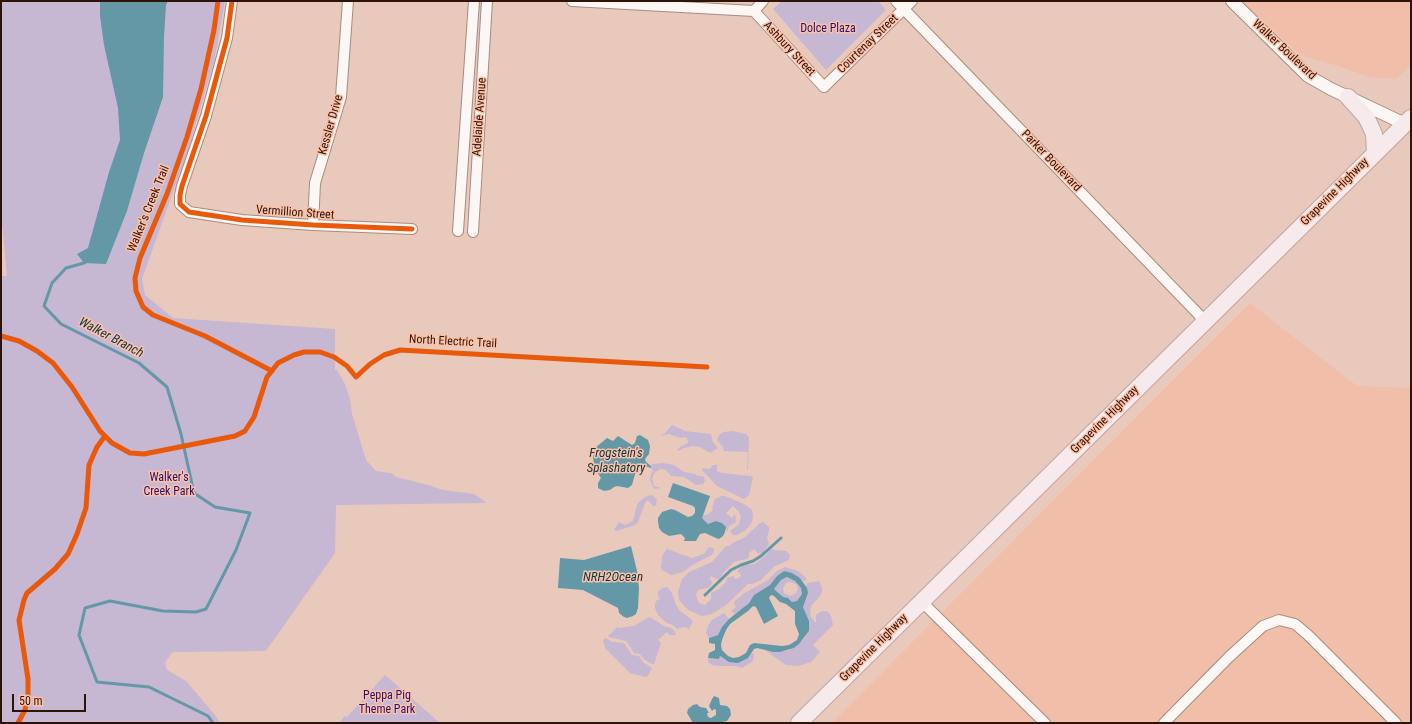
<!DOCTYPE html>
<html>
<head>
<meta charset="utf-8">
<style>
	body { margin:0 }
	#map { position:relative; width:1412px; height:724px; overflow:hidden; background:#e9c9bb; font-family:"Roboto Condensed",sans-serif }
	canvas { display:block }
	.frame { position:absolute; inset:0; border:2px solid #2e1408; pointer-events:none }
	.scale { position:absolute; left:12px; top:694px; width:74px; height:18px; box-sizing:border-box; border:2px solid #2e1408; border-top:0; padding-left:5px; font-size:12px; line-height:14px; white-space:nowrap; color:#2e1408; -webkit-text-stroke:3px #fcc1a8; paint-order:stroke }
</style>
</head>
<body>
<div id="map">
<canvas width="1412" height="724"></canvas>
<div class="frame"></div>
<div class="scale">50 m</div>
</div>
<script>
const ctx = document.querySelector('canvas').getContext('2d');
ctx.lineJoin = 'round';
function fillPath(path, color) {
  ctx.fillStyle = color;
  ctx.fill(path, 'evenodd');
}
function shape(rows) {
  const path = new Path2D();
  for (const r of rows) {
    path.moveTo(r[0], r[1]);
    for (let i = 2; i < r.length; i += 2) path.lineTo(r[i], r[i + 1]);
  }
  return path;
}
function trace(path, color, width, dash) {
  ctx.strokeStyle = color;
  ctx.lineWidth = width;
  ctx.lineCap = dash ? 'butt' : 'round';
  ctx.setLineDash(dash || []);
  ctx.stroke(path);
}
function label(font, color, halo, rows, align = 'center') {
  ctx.font = font + ' "Roboto Condensed",sans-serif';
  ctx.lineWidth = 3;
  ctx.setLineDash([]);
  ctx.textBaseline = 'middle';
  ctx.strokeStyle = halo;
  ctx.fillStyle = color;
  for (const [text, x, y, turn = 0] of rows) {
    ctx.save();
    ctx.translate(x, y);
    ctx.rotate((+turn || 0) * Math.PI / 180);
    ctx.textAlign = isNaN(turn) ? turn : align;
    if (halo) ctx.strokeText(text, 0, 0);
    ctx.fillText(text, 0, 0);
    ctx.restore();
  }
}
const built = shape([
	[1242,1,1411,1,1411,65,1396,79,1369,77,1339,66,1302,56],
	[1250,303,1357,386,1411,388,1411,723,832,723]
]);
const green = shape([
	[1,1,225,1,214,62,189,147,142,279,145,295,173,318,335,329,335,370,337,370,345,384,350,399,352,414,366,460,376,471,391,473,396,477,428,485,443,490,474,494,487,503,336,505,335,553,266,651,173,652,165,662,167,670,186,681,215,715,220,723,1,723,1,276,7,276,1,213],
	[782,1,878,1,886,10,826,70,773,9],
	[672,425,685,431,711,434,713,442,718,448,710,453,700,447,693,446,684,448,678,451,677,450,680,447,688,443,687,438,684,437,680,438,669,434,660,436,665,433],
	[733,431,746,434,749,437,748,470,746,470,747,470,748,452,724,451,723,447,717,440,718,437,720,434,724,432],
	[663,463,674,465,684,472,695,474,698,476,702,476,704,477,705,481,703,484,696,485,684,477,671,476,666,470,660,469,654,473,652,479,654,486,661,488,654,489,650,480,651,474,653,471,651,468,652,464],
	[713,465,717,465,717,471,722,473,751,476,753,478,749,495,744,499,717,486,702,470,703,468,710,469],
	[652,495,657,500,656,504,654,507,648,500,645,503,638,522,635,525,616,531,614,530,619,522,625,525,633,521,637,505,641,500,647,496],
	[721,496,725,496,744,504,752,510,753,515,752,522,746,530,737,535,733,535,730,531,739,524,741,517,739,512,733,506,726,513,732,518,735,514,736,521,735,523,729,526,727,532,724,525,722,523,716,521,708,524,702,518,703,515,707,515,713,510,712,508,715,499],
	[763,522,769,527,769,531,767,538,769,544,763,553,758,554,754,549,749,553,749,556,747,559,734,562,724,572,719,580,711,576,710,579,712,582,711,585,708,588,698,590,697,592,696,595,699,603,705,605,711,599,711,593,720,588,726,582,727,578,734,576,734,578,736,579,740,577,741,575,737,571,742,566,755,564,766,555,771,548,773,550,786,551,790,555,789,560,775,566,761,580,752,584,748,584,726,605,712,614,702,616,688,610,679,600,678,592,682,579,689,572,712,562,726,546,730,546,731,544,745,537,760,523],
	[709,547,713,548,714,550,713,554,691,566,683,572,671,575,662,570,661,567,662,558,663,554,667,549,692,558,704,554],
	[785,567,798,571,806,578,806,580,804,581,800,578,784,571,777,576,770,585,759,592,740,611,734,614,731,611,736,607,734,604,734,602,743,594,768,580,777,571],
	[787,577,795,581,801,588,802,594,797,601,792,602,788,598,783,597,774,589,781,580],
	[791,582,796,584,798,589,796,593,790,596,784,593,783,588,786,583],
	[819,581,822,587,822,592,820,596,811,606,810,614,811,617,816,623,816,615,822,611,826,611,829,613,831,616,833,625,813,645,820,652,811,662,798,666,786,665,765,650,773,652,787,651,794,648,804,639,809,631,809,624,803,607,808,593,806,585,808,583],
	[667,587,672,593,676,605,680,611,691,619,693,622,689,629,685,627,677,629,673,625,667,623,662,619,658,615,655,608,655,604,657,600,660,599,658,596,658,592,662,588],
	[724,613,729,619,718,635,709,638,706,633,708,626,712,620],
	[649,617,653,619,666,627,669,627,674,630,676,635,670,635,667,632,658,640,661,643,654,664,652,664,644,659,640,654,634,653,626,641,609,637,608,636,617,627,618,628,634,626],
	[605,638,613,642,624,643,632,655,639,656,643,662,652,668,648,676,646,677,630,673,605,648,603,641],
	[752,653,754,654,753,661,742,668,736,666,717,666,712,665,708,662,708,658,719,659,719,655,725,660,748,658],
	[385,675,440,723,339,723,345,716,347,717]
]);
const water = shape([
	[100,1,168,1,166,5,164,37,163,97,144,153,127,211,106,264,84,263,77,254,88,248,109,172,120,140,118,108,104,45,100,16],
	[640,435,648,440,650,446,649,454,645,459,646,462,651,466,651,468,640,464,637,467,632,485,628,488,617,486,614,487,610,490,604,491,598,488,598,483,601,478,595,469,593,458,595,448,607,438,613,441,618,436,632,445,635,443,637,436],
	[673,483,710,496,702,518,708,524,716,521,722,523,726,527,725,532,723,536,719,539,716,538,705,533,700,534,696,541,684,541,685,538,681,534,669,536,662,532,659,528,658,521,658,518,662,512,671,509,675,510,688,517,692,516,695,513,695,508,693,506,668,497],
	[631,546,637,571,639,588,638,608,636,614,633,616,627,618,624,617,619,613,618,608,583,590,558,588,560,558,584,560],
	[784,571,792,573,800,578,807,588,808,593,803,607,809,621,809,631,799,644,794,648,780,652,773,652,757,648,754,649,748,658,738,663,729,662,720,656,719,659,708,658,709,653,715,650,715,644,709,643,709,638,718,635,722,627,729,619,749,603,754,595,770,585,777,576],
	[787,577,795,581,801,588,802,594,797,601,792,602,788,598,783,597,774,589,781,580],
	[771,595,774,596,780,602,786,604,795,611,795,624,799,634,797,640,789,645,782,646,754,643,750,645,746,653,739,657,733,658,728,656,722,650,721,645,722,640,726,630,730,624,748,611,753,606,756,607,764,624,778,616,769,598],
	[714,696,719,698,720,705,727,706,730,709,731,715,727,721,718,723,693,723,687,713,688,709,693,705,697,704,700,707,706,708,709,713,707,713,708,717,711,718,716,715,716,710,714,709,712,711,709,706,712,699]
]);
const stream = shape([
	[87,261,84,263,66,268,52,283,44,306,61,324,139,363,167,387,181,434,194,493,215,507,250,513,236,550,206,609,196,612,163,611,110,601,85,608,79,635,97,682,149,687,208,716,213,723],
	[705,595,731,570,741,565,753,561,761,556,781,538]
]);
const minor = shape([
	[232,1,227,38,206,116,182,186,180,195,180,204,189,212,242,220,313,225,412,229],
	[572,1,754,11,763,1],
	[896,1,1205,321],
	[754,11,824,87,912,1],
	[313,225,315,183,341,97,348,1],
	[458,231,474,1],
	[473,232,487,1],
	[921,601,1045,723],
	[1164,723,1229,657,1263,626,1279,620,1295,624,1308,635,1396,723]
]);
const tertiary = shape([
	[1232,1,1308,76,1331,89,1405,124,1411,124]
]);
const primary = shape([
	[1348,97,1366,117,1369,123,1374,134,1375,153],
	[799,723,1411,118]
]);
const cycleway = shape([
	[218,1,214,30,201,89,187,137,167,194,140,258,135,278,136,291,143,307,153,315,205,336,272,371],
	[232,1,227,38,206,116,182,186,180,195,180,204,189,212,242,220,313,225,412,229],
	[1,336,19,341,37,351,53,363,72,387,100,431,112,443,130,453,144,454,235,436,245,431,254,417,267,377,278,363,294,355,304,352,320,352,334,357,347,366,356,377,370,364,384,355,400,350,707,367],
	[18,723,25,710,28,696,28,679,19,620,24,600,27,593,55,569,68,554,77,534,86,508,89,465,97,447,105,436]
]);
const parkNames = [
	["Dolce Plaza",828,29],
	["Walker's",169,478],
	["Creek Park",169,492],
	["Peppa Pig",387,696],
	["Theme Park",387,710]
];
const streetNames = [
	["Courtenay Street",868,44,-44],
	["Ashbury Street",789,49,47],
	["Walker Boulevard",1284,50,43],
	["Adelaide Avenue",480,117,-86],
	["Kessler Drive",331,125,-74],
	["Parker Boulevard",1051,161,46],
	["Grapevine Highway",1335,192,-45],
	["Walker's Creek Trail",149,209,-68],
	["Vermillion Street",295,213,4],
	["North Electric Trail",453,342,3],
	["Grapevine Highway",1105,420,-45],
	["Grapevine Highway",874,648,-45]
];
const waterNames = [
	["Walker Branch",111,338,28],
	["Frogstein's",616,454],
	["Splashatory",616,469],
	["NRH2Ocean",613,578]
];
fillPath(built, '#f0bea9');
fillPath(green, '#c6b7d3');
fillPath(water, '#6598a7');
trace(stream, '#6598a7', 3);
trace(minor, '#a78c80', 12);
trace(tertiary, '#a78c80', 14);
trace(primary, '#c0a5a4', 18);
trace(minor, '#fcf7f5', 10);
trace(tertiary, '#fcf7f5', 12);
trace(primary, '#f6eaec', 16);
trace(cycleway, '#e8590c', 5);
label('12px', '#28116c', '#fcc1a8', parkNames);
label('12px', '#2e1408', '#fcc1a8', streetNames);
label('italic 13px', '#053949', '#fcc1a8', waterNames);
</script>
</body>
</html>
